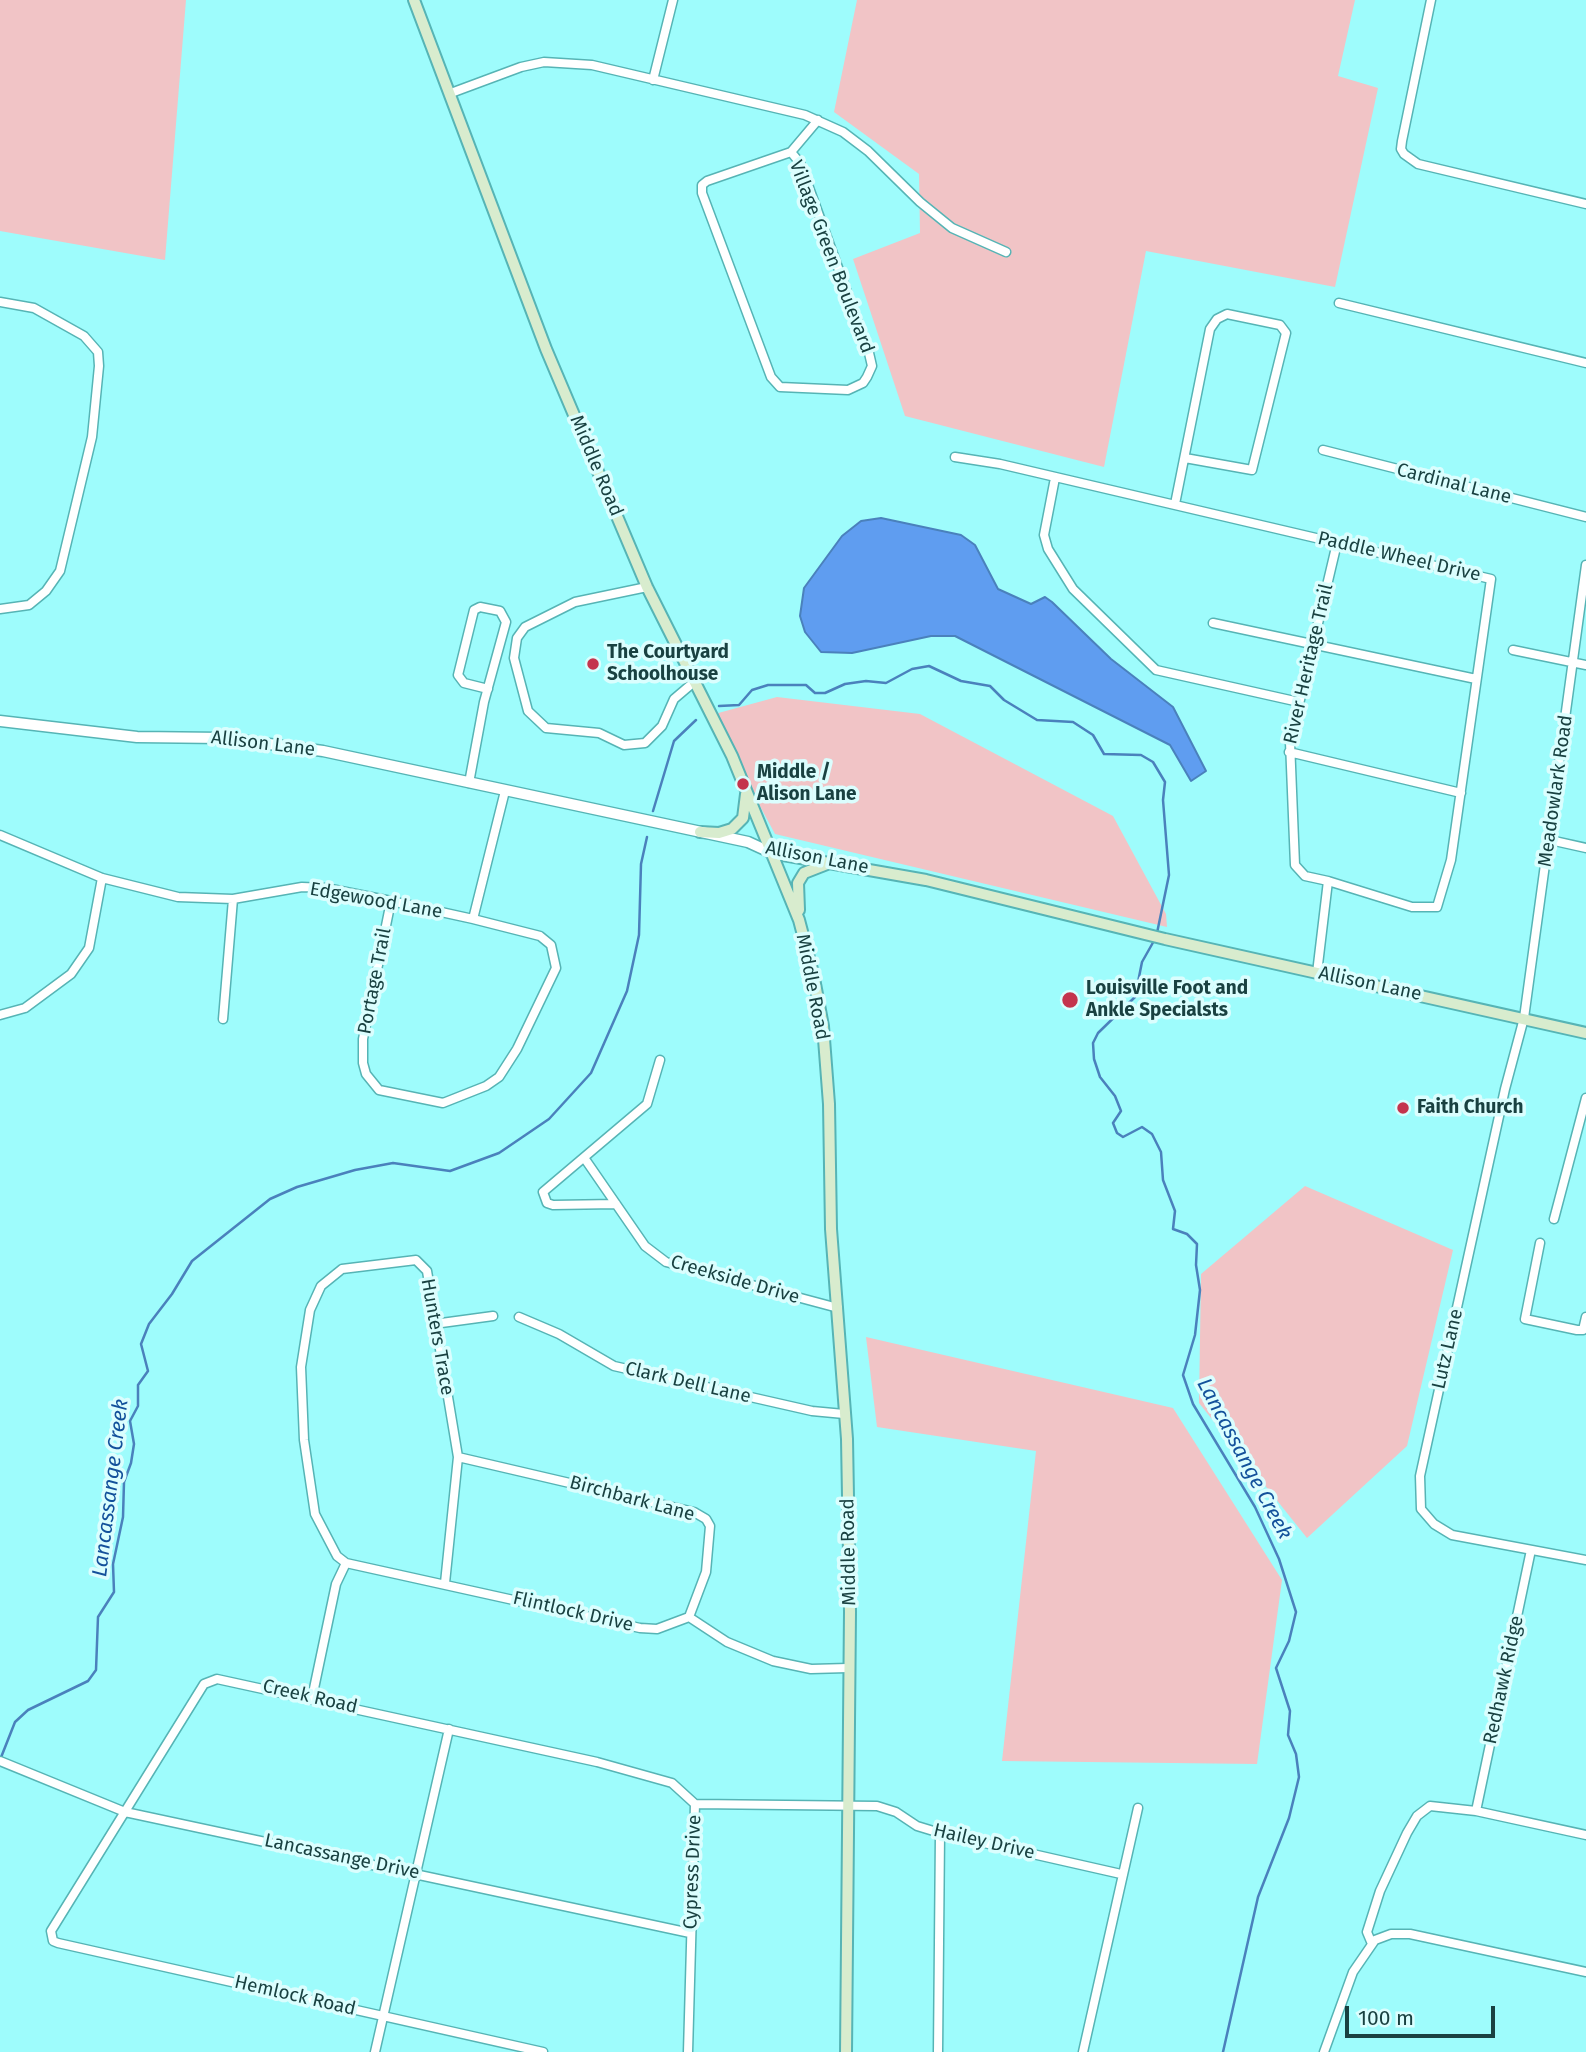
<!DOCTYPE html>
<html>
<head>
<meta charset="utf-8">
<style>
	body { margin:0 }
	#map { position:relative; width:1586px; height:2052px; overflow:hidden; background:#9efcfc; font-family:"Fira Sans",sans-serif }
	canvas { display:block }
	.scale { position:absolute; left:1345px; top:2006px; width:150px; height:32px; box-sizing:border-box; border:4px solid #194141; border-top:0; padding-left:9px; font-size:21px; line-height:24px; white-space:nowrap; color:#194141; -webkit-text-stroke:5px #dbfefe; paint-order:stroke }
</style>
</head>
<body>
<div id="map">
<canvas width="1586" height="2052"></canvas>
<div class="scale">100 m</div>
</div>
<script>
const ctx = document.querySelector('canvas').getContext('2d');
ctx.lineJoin = 'round';
function fillPath(path, color) {
  ctx.fillStyle = color;
  ctx.fill(path, 'evenodd');
}
function shape(rows) {
  const path = new Path2D();
  for (const r of rows) {
    path.moveTo(r[0], r[1]);
    for (let i = 2; i < r.length; i += 2) path.lineTo(r[i], r[i + 1]);
  }
  return path;
}
function trace(path, color, width, dash) {
  ctx.strokeStyle = color;
  ctx.lineWidth = width;
  ctx.lineCap = dash ? 'butt' : 'round';
  ctx.setLineDash(dash || []);
  ctx.stroke(path);
}
function label(font, color, halo, rows, align = 'center') {
  ctx.font = font + ' "Fira Sans",sans-serif';
  ctx.lineWidth = 7;
  ctx.setLineDash([]);
  ctx.textBaseline = 'middle';
  ctx.strokeStyle = halo;
  ctx.fillStyle = color;
  for (const [text, x, y, turn = 0] of rows) {
    ctx.save();
    ctx.translate(x, y);
    ctx.rotate((+turn || 0) * Math.PI / 180);
    ctx.textAlign = isNaN(turn) ? turn : align;
    if (halo) ctx.strokeText(text, 0, 0);
    ctx.fillText(text, 0, 0);
    ctx.restore();
  }
}
const green = shape([
	[0,0,186,0,165,260,0,231],
	[857,0,1355,0,1338,76,1378,88,1335,287,1146,251,1104,467,905,416,853,259,920,233,919,174,834,112],
	[777,697,920,714,1113,816,1166,914,1167,927,775,834,711,715],
	[1305,1186,1453,1250,1407,1446,1307,1538,1199,1403,1201,1274],
	[866,1337,1173,1408,1282,1580,1257,1764,1002,1761,1036,1451,877,1427]
]);
const water = shape([
	[881,518,961,535,975,545,998,589,1031,604,1045,597,1052,602,1111,659,1173,707,1206,771,1191,781,1170,745,955,636,931,636,852,653,821,652,805,632,800,616,804,588,842,536,861,521,881,518]
]);
const stream = shape([
	[719,706,739,705,752,690,768,685,806,685,815,693,825,693,845,684,866,681,886,683,912,669,929,666,961,681,990,686,1004,700,1037,720,1073,722,1093,735,1104,754,1141,755,1153,762,1165,782,1163,800,1169,875,1157,933],
	[653,811,674,741,696,720],
	[1155,939,1142,962,1135,997,1098,1033,1093,1043,1094,1059,1100,1077,1115,1096,1121,1111,1113,1123,1117,1133,1123,1137,1142,1127,1152,1134,1161,1152,1163,1180,1175,1211,1173,1229,1187,1234,1197,1244,1196,1265,1200,1290,1195,1335,1183,1375,1193,1404,1255,1507,1279,1559,1296,1612,1289,1641,1276,1668,1290,1711,1288,1735,1296,1754,1299,1777,1289,1818,1258,1897,1223,2052],
	[0,1760,15,1722,28,1710,88,1681,96,1670,98,1617,114,1592,113,1564,123,1517,124,1482,131,1463,134,1444,130,1421,138,1406,138,1385,148,1371,141,1344,149,1324,172,1294,192,1261,270,1199,297,1187,355,1170,393,1163,450,1171,499,1153,549,1119,591,1073,627,991,639,935,641,864,647,837]
]);
const minor = shape([
	[1431,0,1402,141,1401,149,1404,154,1418,164,1586,204],
	[653,80,673,0],
	[451,93,521,67,544,62,592,65,805,115,843,132,868,151,920,202,952,228,1006,252],
	[791,152,707,181,702,185,702,193,771,377,780,387,848,390,863,383,867,377,872,366,869,353,800,163,791,152,818,120],
	[0,302,34,308,84,336,98,352,99,366,92,437,60,571,46,591,29,605,0,609],
	[1339,303,1586,363],
	[1323,450,1586,517],
	[955,457,1000,464,1491,579,1451,860,1437,907,1412,907,1328,881],
	[1055,478,1044,535,1048,549,1073,589,1156,670,1299,702],
	[1175,504,1210,329,1217,319,1227,314,1280,325,1286,333,1252,470,1185,458],
	[1586,565,1524,1018,1505,1089,1420,1476,1421,1509,1434,1524,1452,1535,1586,1560],
	[647,587,575,602,525,627,517,638,514,658,528,711,546,728,599,733,624,745,645,743,662,726,674,699,694,682],
	[1213,623,1476,679],
	[1513,650,1586,665],
	[1289,752,1461,793],
	[469,783,484,702,506,622,500,611,480,607,474,610,458,675,464,683,488,689],
	[0,835,102,878,178,897,233,899,302,887,326,888,391,901,473,919,540,936,551,945,556,968,517,1049,499,1077,486,1086,443,1103,379,1090,366,1074,363,1063,363,1039,391,901],
	[1550,840,1586,848],
	[473,919,505,791],
	[1317,973,1328,881,1305,876,1295,865,1290,742,1337,543],
	[0,1015,25,1008,71,974,89,948,102,878],
	[223,1019,233,899],
	[585,1159,645,1246,666,1262,838,1308],
	[616,1204,553,1205,547,1203,543,1192,647,1104,660,1060],
	[1554,1219,1586,1098],
	[1540,1243,1525,1319,1577,1330,1583,1330,1586,1317],
	[519,1317,559,1334,614,1366,812,1411,844,1414],
	[434,1324,493,1316],
	[458,1457,694,1512,706,1519,710,1526,706,1572,689,1617],
	[445,1583,458,1457,427,1271,416,1260,342,1269,321,1286,310,1310,301,1367,304,1440,315,1514,337,1556,346,1563,640,1628,657,1629,689,1617,727,1642,773,1661,811,1669,848,1668],
	[312,1698,336,1584,346,1563],
	[0,1761,125,1812,690,1933],
	[695,1804,877,1806,896,1812,917,1826,940,1833,1121,1874],
	[1476,1811,1531,1550],
	[1372,1944,1367,1932,1380,1891,1407,1833,1417,1816,1430,1806,1476,1811,1586,1835],
	[375,2052,449,1729],
	[543,2052,58,1943,53,1941,51,1931,204,1684,217,1679,597,1762,672,1783,695,1804],
	[688,2052,695,1804],
	[938,2052,940,1833],
	[1083,2052,1138,1808],
	[1324,2052,1353,1972,1375,1940,1391,1934,1410,1934,1586,1972]
]);
const tertiary = shape([
	[0,721,137,737,223,738,323,751,748,842,772,853]
]);
const secondary = shape([
	[414,0,546,349,647,587,732,756,799,920,813,973,823,1026,829,1104,831,1229,847,1439,850,1612,846,2052],
	[700,832,719,833,732,829,743,818,746,794],
	[772,853,926,880,1165,939,1586,1033],
	[799,910,798,883,804,873,827,864]
]);
const markers = [
	[593,664,7,"#c4344d"],
	[743,784,7,"#c4344d"],
	[1070,1000,9,"#c4344d"],
	[1403,1108,7,"#c4344d"]
];
const streetNames = [
	["Village Green Boulevard",831,257,69],
	["Middle Road",596,466,67],
	["Cardinal Lane",1454,484,14],
	["Paddle Wheel Drive",1399,557,13],
	["River Heritage Trail",1309,664,-77],
	["Allison Lane",263,744,7],
	["Meadowlark Road",1556,791,-82],
	["Allison Lane",817,858,11],
	["Edgewood Lane",376,901,10],
	["Portage Trail",375,981,-79],
	["Allison Lane",1370,984,12],
	["Middle Road",812,987,79],
	["Creekside Drive",735,1280,16],
	["Hunters Trace",437,1337,80],
	["Lutz Lane",1448,1349,-77],
	["Clark Dell Lane",688,1383,13],
	["Birchbark Lane",632,1499,15],
	["Middle Road",849,1552,-91],
	["Flintlock Drive",573,1612,13],
	["Redhawk Ridge",1504,1680,-78],
	["Creek Road",310,1697,13],
	["Hailey Drive",984,1842,13],
	["Lancassange Drive",342,1857,12],
	["Cypress Drive",693,1872,-88],
	["Hemlock Road",295,1996,13]
];
const poiNames = [
	["The Courtyard",607,653],
	["Schoolhouse",607,675],
	["Middle /",757,773],
	["Alison Lane",757,795],
	["Louisville Foot and",1086,989],
	["Ankle Specialsts",1086,1011],
	["Faith Church",1417,1108]
];
const waterNames = [
	["Lancassange Creek",1244,1459,62],
	["Lancassange Creek",111,1488,-83]
];
fillPath(green, '#f1c4c6');
fillPath(water, '#5f9df0');
trace(water, '#4a81bc', 2);
trace(stream, '#4a81bc', 2.5);
trace(minor, '#56b4b5', 11);
trace(tertiary, '#56b4b5', 13);
trace(secondary, '#56b4b5', 14);
trace(minor, '#fff', 8);
trace(tertiary, '#fff', 10);
trace(secondary, '#d8ecce', 10);
for (const [x, y, r, color] of markers) {
  const dot = new Path2D();
  dot.arc(x, y, r, 0, 2 * Math.PI);
  ctx.fillStyle = color;
  ctx.fill(dot);
  trace(dot, '#dbfefe', 2.5);
}
label('19px', '#194141', '#dbfefe', streetNames);
label('bold 19px', '#194141', '#dbfefe', poiNames, 'left');
label('italic 21px', '#13519b', '#dbfefe', waterNames);
</script>
</body>
</html>
